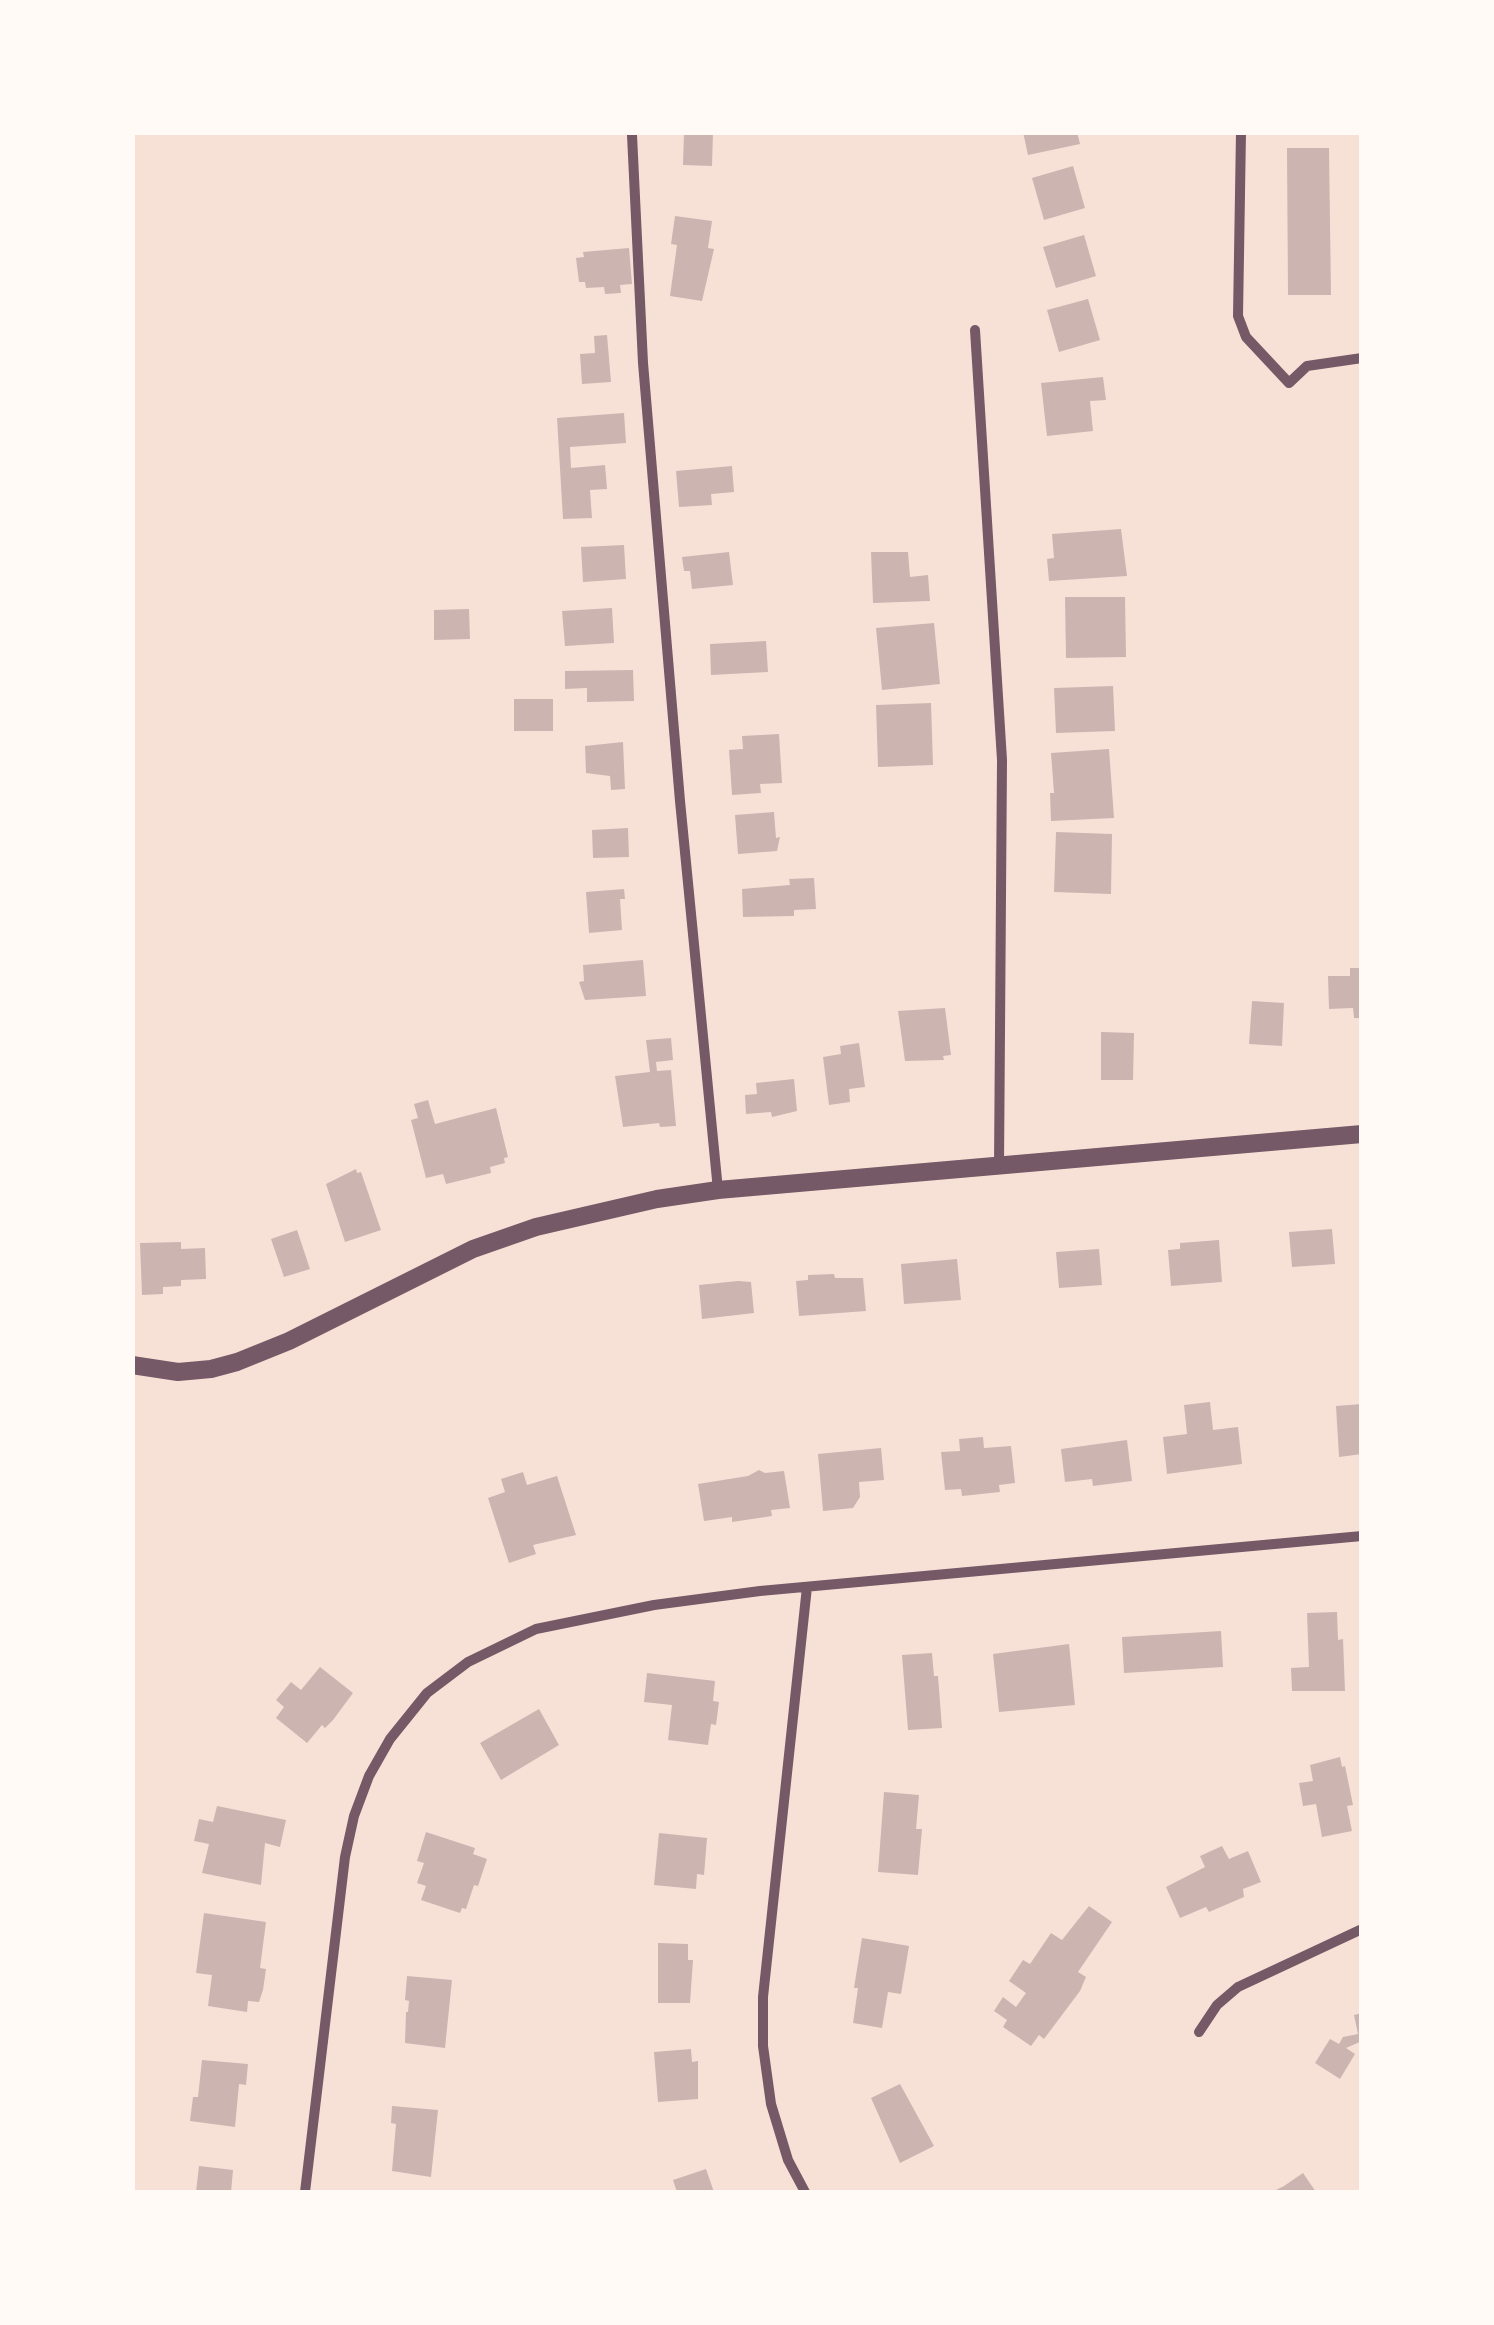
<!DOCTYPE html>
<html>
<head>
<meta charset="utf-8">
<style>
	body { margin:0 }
	#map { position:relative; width:1494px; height:2325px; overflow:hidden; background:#f7e1d7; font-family:Ubuntu,sans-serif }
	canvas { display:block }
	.frame { position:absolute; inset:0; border:135px solid #fffaf5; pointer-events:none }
</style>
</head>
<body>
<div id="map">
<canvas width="1494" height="2325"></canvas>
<div class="frame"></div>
</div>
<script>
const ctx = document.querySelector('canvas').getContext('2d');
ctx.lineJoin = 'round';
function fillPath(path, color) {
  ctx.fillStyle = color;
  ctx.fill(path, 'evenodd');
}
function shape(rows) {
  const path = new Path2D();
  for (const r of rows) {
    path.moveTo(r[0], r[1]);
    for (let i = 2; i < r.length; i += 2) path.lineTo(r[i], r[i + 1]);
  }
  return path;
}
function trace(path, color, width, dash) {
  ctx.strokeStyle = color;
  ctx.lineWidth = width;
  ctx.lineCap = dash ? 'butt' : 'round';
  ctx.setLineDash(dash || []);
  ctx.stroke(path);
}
const building = shape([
	[684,132,713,132,712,166,683,165],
	[1023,132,1077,132,1080,144,1028,155],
	[1287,148,1329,148,1331,295,1288,295],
	[1073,166,1085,208,1044,220,1032,178],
	[675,216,712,221,708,248,714,249,702,301,670,296,677,245,671,244],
	[1084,235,1096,276,1056,288,1043,247],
	[629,248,632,284,620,285,621,293,605,294,604,287,586,288,585,282,579,282,576,258,584,257,583,252],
	[1088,299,1100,340,1059,352,1047,310],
	[607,335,611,382,582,384,580,354,595,353,594,336],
	[1103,377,1106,400,1090,401,1093,431,1047,436,1041,383],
	[624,413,626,443,570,447,571,468,605,465,607,489,590,490,592,518,563,519,557,418],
	[732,466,734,492,711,494,712,505,679,507,676,471],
	[1121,529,1127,576,1049,581,1047,559,1054,558,1052,534],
	[624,545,626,579,583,582,581,547],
	[729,552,733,585,692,589,690,571,684,571,682,557],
	[871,552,908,552,910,577,928,575,930,601,873,603],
	[1065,597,1125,597,1126,657,1066,658],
	[612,608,614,643,565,646,562,611],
	[469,609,470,639,434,640,434,610],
	[934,623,940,684,882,690,876,628],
	[766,641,768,672,711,675,710,644],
	[633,670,634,701,587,702,587,688,565,689,565,671],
	[1113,686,1115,731,1056,733,1054,688],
	[514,699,553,699,553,731,514,731],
	[931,703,933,765,878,767,876,705],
	[779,734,782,783,760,784,761,793,732,795,729,750,743,749,742,736],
	[623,742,625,789,611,790,610,776,586,773,585,746],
	[1109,749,1114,818,1051,821,1050,793,1054,793,1051,753],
	[774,812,776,838,780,837,777,851,738,854,735,815],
	[628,828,629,857,593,858,592,830],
	[1056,832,1112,834,1111,894,1054,892],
	[814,878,816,909,794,910,794,916,743,917,742,889,790,885,789,879],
	[624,889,625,899,620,899,622,930,589,933,586,892],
	[643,960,646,996,585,1000,579,982,584,981,583,965],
	[1350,968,1362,968,1362,1018,1354,1018,1353,1008,1329,1009,1328,976,1350,976],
	[1252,1001,1284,1003,1282,1046,1249,1044],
	[945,1008,951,1055,943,1056,944,1060,905,1061,898,1011],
	[1101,1032,1134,1033,1133,1080,1101,1080],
	[671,1038,673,1060,656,1062,657,1071,671,1070,676,1126,660,1127,659,1123,623,1127,615,1076,650,1072,646,1040],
	[859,1043,865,1087,849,1089,850,1102,829,1105,823,1057,841,1054,840,1046],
	[794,1079,797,1111,772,1117,771,1112,746,1114,745,1095,757,1094,756,1083],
	[428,1100,435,1124,496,1108,508,1157,504,1158,505,1163,490,1167,491,1173,446,1184,443,1174,426,1178,411,1120,418,1118,414,1104],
	[356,1169,357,1173,361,1172,381,1230,345,1242,326,1184],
	[1332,1229,1335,1264,1292,1267,1289,1232],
	[297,1230,310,1269,284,1277,271,1239],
	[1219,1240,1222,1282,1171,1286,1168,1250,1180,1249,1180,1243],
	[181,1242,181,1249,205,1248,206,1279,181,1280,181,1286,163,1287,163,1294,142,1295,140,1243],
	[1099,1249,1102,1285,1059,1288,1056,1252],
	[957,1259,961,1300,904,1304,901,1264],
	[834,1274,835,1278,863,1278,866,1311,799,1316,796,1281,808,1280,808,1275],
	[738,1281,751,1282,754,1313,702,1319,699,1285],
	[1210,1402,1213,1430,1238,1427,1242,1464,1167,1474,1163,1437,1187,1434,1184,1405],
	[1362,1404,1362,1454,1339,1457,1336,1406],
	[983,1437,984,1448,1011,1446,1015,1483,999,1485,1000,1492,962,1496,961,1489,945,1490,941,1452,960,1451,959,1439],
	[1127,1440,1132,1481,1093,1486,1092,1479,1065,1482,1061,1449],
	[881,1448,884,1480,859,1482,860,1497,853,1508,823,1511,818,1454],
	[759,1470,765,1473,784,1471,790,1508,771,1510,772,1516,732,1522,732,1517,704,1521,698,1484,748,1476],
	[523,1472,527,1485,557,1476,576,1535,533,1545,536,1554,509,1563,488,1498,505,1492,501,1479],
	[1337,1612,1338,1640,1343,1639,1345,1691,1292,1691,1291,1668,1309,1667,1307,1613],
	[1221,1631,1223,1667,1124,1673,1122,1637],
	[1069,1644,1075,1705,999,1712,993,1654],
	[932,1653,934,1676,938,1676,942,1728,908,1730,902,1655],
	[320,1667,353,1693,333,1720,325,1728,322,1725,307,1743,276,1718,284,1707,276,1700,291,1682,301,1690],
	[647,1673,715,1681,713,1701,719,1702,716,1725,711,1724,708,1745,668,1740,672,1705,644,1702],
	[539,1709,559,1745,501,1780,480,1743],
	[1340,1757,1342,1767,1345,1766,1353,1805,1347,1806,1352,1831,1322,1837,1316,1804,1303,1806,1299,1783,1313,1781,1310,1765],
	[884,1792,919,1795,916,1829,922,1829,918,1875,878,1872],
	[217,1806,286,1820,280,1847,265,1843,261,1885,202,1873,209,1844,194,1841,199,1819,213,1822],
	[426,1832,475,1848,473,1854,487,1859,478,1886,474,1885,466,1909,462,1908,460,1913,421,1900,426,1886,417,1883,424,1863,417,1861],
	[659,1833,707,1838,704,1875,697,1874,696,1889,654,1885],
	[1222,1846,1229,1859,1248,1851,1261,1882,1243,1889,1244,1897,1209,1912,1206,1907,1180,1918,1166,1887,1205,1867,1200,1856],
	[1089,1906,1112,1922,1078,1972,1086,1977,1080,1991,1044,2039,1039,2035,1031,2046,1003,2027,1007,2020,994,2011,1003,1997,1016,2007,1026,1993,1009,1981,1023,1960,1030,1964,1051,1933,1062,1940],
	[204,1913,266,1922,260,1968,266,1969,263,1990,259,2002,248,2001,247,2012,208,2006,212,1975,196,1973],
	[862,1938,909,1946,901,1994,888,1992,882,2028,853,2023,858,1988,854,1988],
	[658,1943,688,1944,688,1960,693,1960,690,2003,658,2003],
	[407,1976,452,1980,445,2048,405,2043,406,2012,408,2012,409,2001,405,2000],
	[1362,2013,1362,2041,1346,2048,1355,2054,1340,2079,1315,2063,1330,2039,1339,2044,1343,2037,1358,2034,1354,2015],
	[691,2049,692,2062,698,2061,698,2099,658,2102,654,2052],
	[202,2060,248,2064,246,2085,239,2084,235,2127,190,2121,193,2097,198,2097],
	[900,2084,934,2146,900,2163,871,2098],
	[392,2106,438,2110,431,2177,392,2171,396,2124,391,2123],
	[199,2166,233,2170,231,2192,196,2192],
	[706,2169,714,2192,677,2192,673,2180],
	[1303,2173,1316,2192,1272,2192,1284,2186]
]);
const minor = shape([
	[1241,132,1238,316,1246,337,1289,383,1307,366,1362,358],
	[632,135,643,363,680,801,718,1190],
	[975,330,1002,760,999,1165],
	[1199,2032,1217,2005,1238,1987,1362,1929],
	[305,2192,345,1857,354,1816,369,1776,390,1739,427,1693,468,1662,536,1629,654,1605,760,1591,1362,1536],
	[805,2192,788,2160,771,2104,763,2046,763,1997,807,1587]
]);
const tertiary = shape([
	[132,1365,178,1372,211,1369,237,1362,289,1341,473,1249,536,1227,657,1199,718,1190,1362,1134]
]);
fillPath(building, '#ccb4b1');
trace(minor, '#755966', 10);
trace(tertiary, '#755966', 18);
</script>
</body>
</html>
